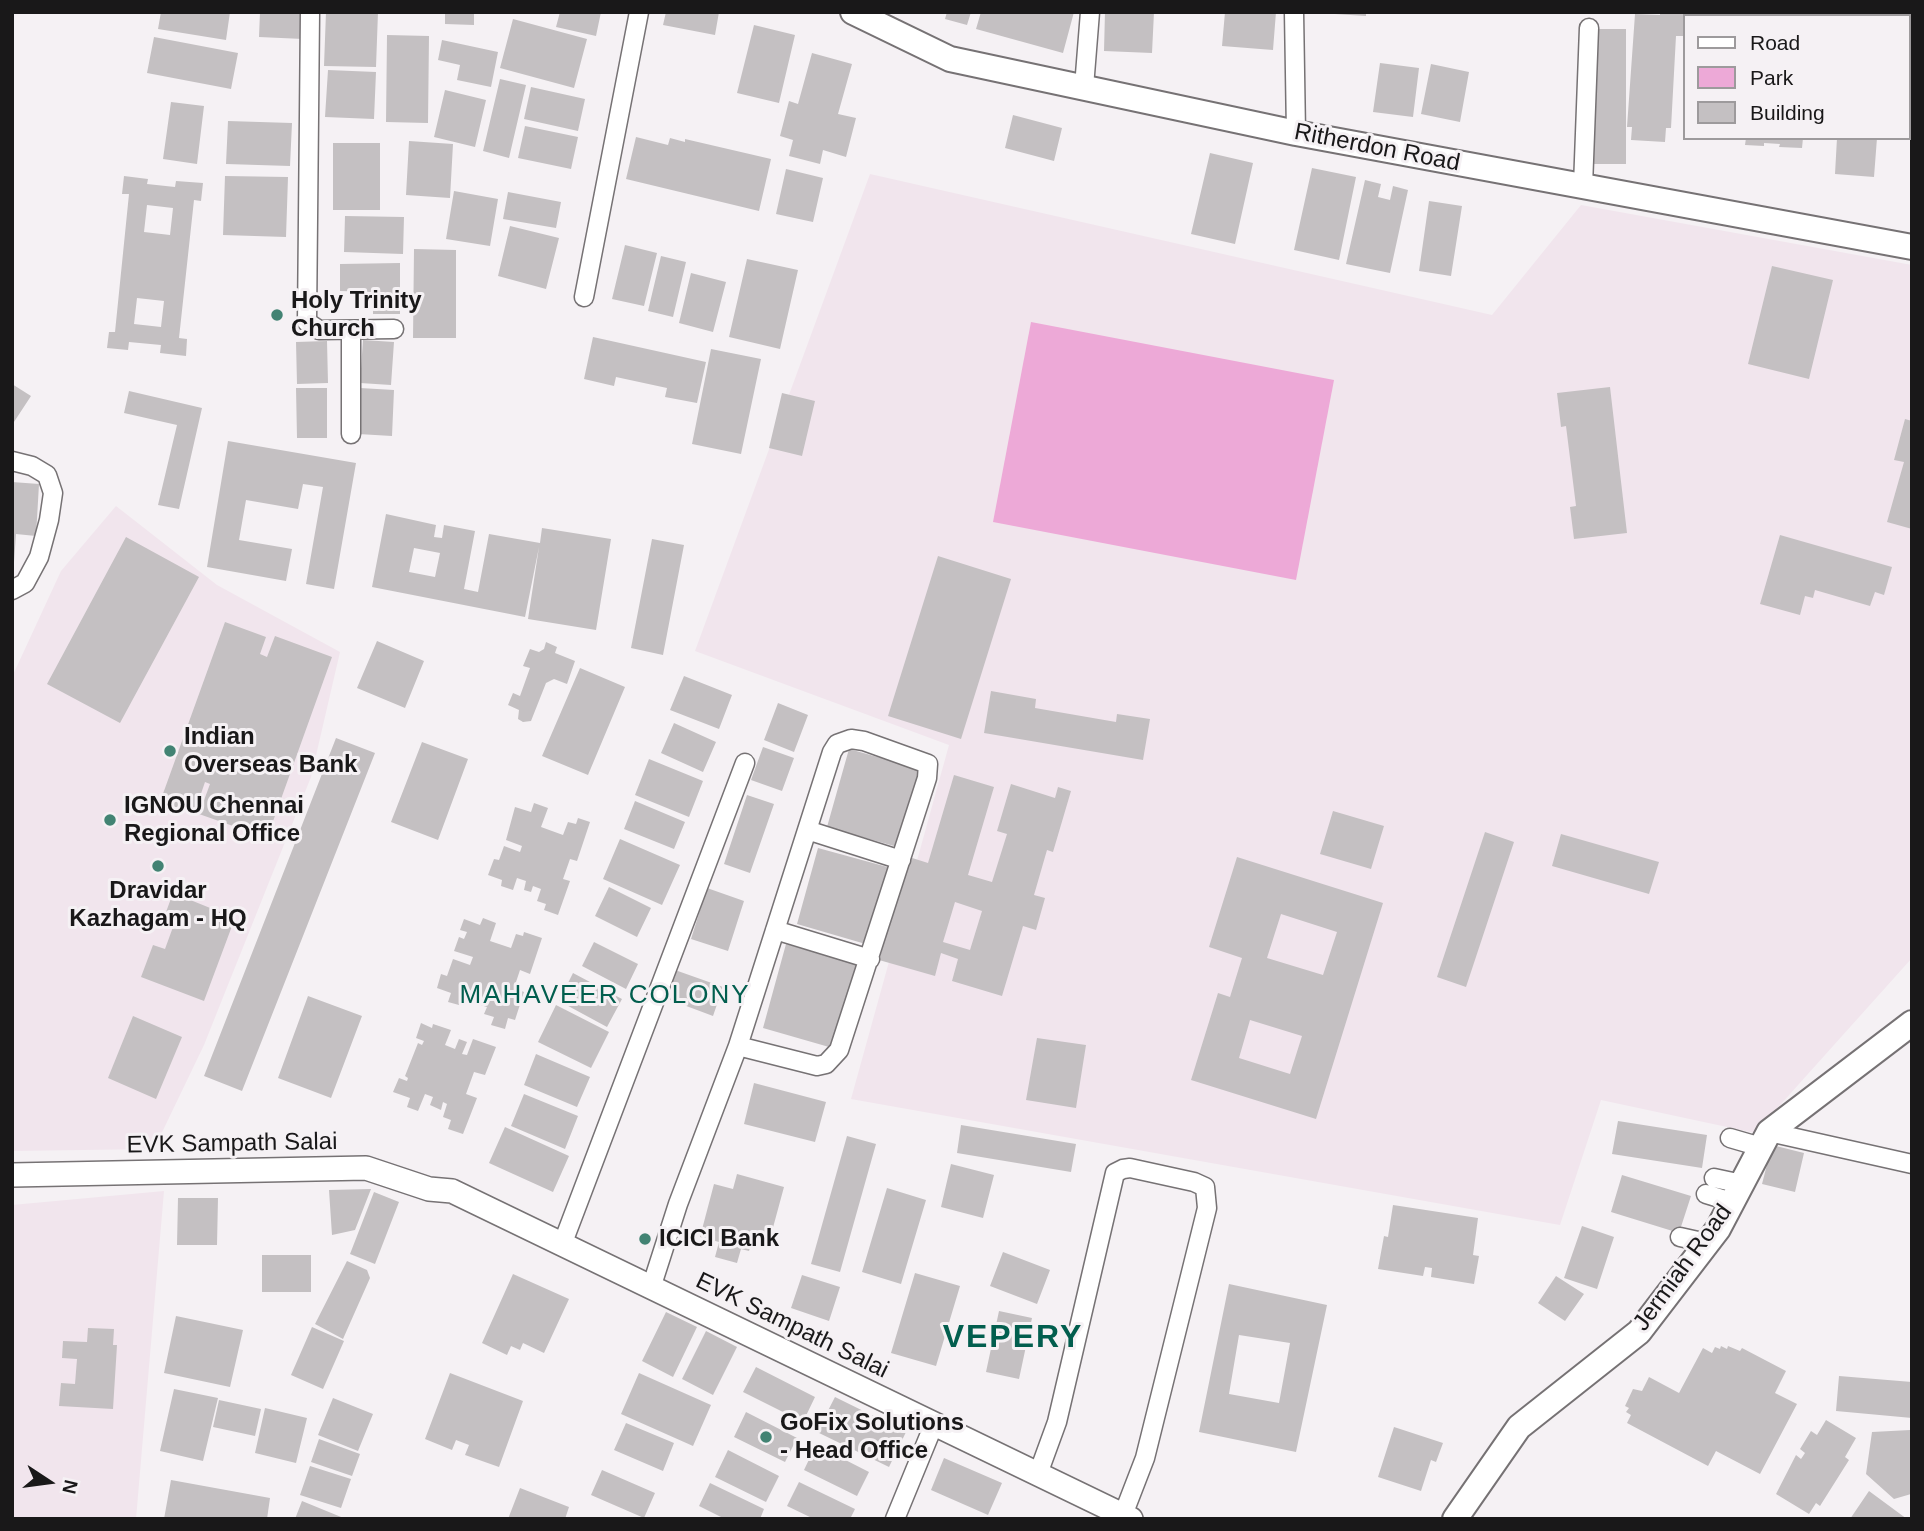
<!DOCTYPE html>
<html>
<head>
<meta charset="utf-8">
<style>
	body { margin:0 }
	#map { position:relative; width:1924px; height:1531px; overflow:hidden; background:#f5f1f4; font-family:Helvetica,sans-serif }
	canvas { display:block }
	.frame { position:absolute; inset:0; border:14px solid #191819; pointer-events:none }
	.legend { position:absolute; left:1683px; top:14px; width:228px; height:126px; box-sizing:border-box; background:#f5f1f4; border:2px solid #9d9a9c; margin:0; padding:9px 12px; list-style:none; font-size:21px; color:#191819 }
	.legend li { display:flex; align-items:center; gap:14px; height:35px }
	.legend b { width:35px; border:2px solid #9d9a9c }
	.north { position:absolute; left:14px; top:1447px; width:70px; height:70px; -webkit-text-stroke:5px #f5f1f4; paint-order:stroke; rotate:103deg; font-size:19px; font-weight:700; line-height:28px; text-align:center; color:#191819 }
	.north::after { content:''; display:block; margin:auto; width:24px; height:32px; background:#191819; clip-path:polygon(50% 0,100% 100%,50% 72%,0 100%) }
</style>
</head>
<body>
<div id="map">
<canvas width="1924" height="1531"></canvas>
<div class="frame"></div>
<ul class="legend">
<li><b style="height:9px;background:#fff"></b>Road</li>
<li><b style="height:19px;background:#eda9d7"></b>Park</li>
<li><b style="height:19px;background:#c4c0c2"></b>Building</li>
</ul>
<div class="north">N</div>
</div>
<script>
const ctx = document.querySelector('canvas').getContext('2d');
ctx.lineJoin = 'round';
function fillPath(path, color) {
  ctx.fillStyle = color;
  ctx.fill(path, 'evenodd');
}
function shape(rows) {
  const path = new Path2D();
  for (const r of rows) {
    path.moveTo(r[0], r[1]);
    for (let i = 2; i < r.length; i += 2) path.lineTo(r[i], r[i + 1]);
  }
  return path;
}
function trace(path, color, width, dash) {
  ctx.strokeStyle = color;
  ctx.lineWidth = width;
  ctx.lineCap = dash ? 'butt' : 'round';
  ctx.setLineDash(dash || []);
  ctx.stroke(path);
}
function label(font, color, halo, rows, align = 'center') {
  ctx.font = font + ' Helvetica,sans-serif';
  ctx.lineWidth = 6;
  ctx.setLineDash([]);
  ctx.textBaseline = 'middle';
  ctx.strokeStyle = halo;
  ctx.fillStyle = color;
  for (const [text, x, y, turn = 0] of rows) {
    ctx.save();
    ctx.translate(x, y);
    ctx.rotate((+turn || 0) * Math.PI / 180);
    ctx.textAlign = isNaN(turn) ? turn : align;
    if (halo) ctx.strokeText(text, 0, 0);
    ctx.fillText(text, 0, 0);
    ctx.restore();
  }
}
const built = shape([
	[870,174,1492,315,1581,205,1912,265,1912,958,1755,1133,1601,1100,1560,1225,851,1099,949,745,695,651],
	[116,506,217,585,340,652,311,777,204,1045,154,1149,12,1151,12,677,61,571],
	[164,1191,136,1519,12,1519,12,1205]
]);
const green = shape([
	[1031,322,1334,380,1296,580,993,522]
]);
const building = shape([
	[161,12,230,12,226,40,158,29],
	[260,12,304,12,303,39,259,37],
	[326,12,378,12,376,67,324,66],
	[445,12,474,12,474,25,445,24],
	[560,12,601,12,596,36,556,27],
	[666,12,719,12,715,35,663,25],
	[947,12,971,12,967,25,945,19],
	[981,12,1074,12,1063,53,976,29],
	[1105,12,1154,12,1152,53,1104,51],
	[1225,12,1276,12,1273,50,1222,46],
	[1335,12,1366,12,1366,16,1335,14],
	[1660,12,1754,12,1753,16,1684,16,1684,36,1676,36,1671,128,1666,128,1665,142,1631,140,1632,127,1627,127,1635,14,1660,15],
	[1864,12,1864,16,1826,16,1826,14],
	[513,19,587,39,574,88,500,68],
	[754,25,795,35,779,103,737,93],
	[1594,29,1626,29,1626,164,1594,164],
	[387,35,429,36,428,123,386,122],
	[154,37,238,53,231,89,147,73],
	[442,40,498,52,491,87,457,80,460,65,438,60],
	[812,53,852,64,838,114,856,118,846,157,823,150,820,164,789,156,793,140,780,136,789,101,798,104],
	[1380,63,1419,68,1413,117,1373,112],
	[1431,64,1469,72,1460,122,1421,114],
	[328,70,376,72,374,119,325,117],
	[500,79,526,85,509,158,483,151],
	[531,87,585,99,578,131,524,119],
	[445,90,486,100,475,147,434,137],
	[171,102,204,106,197,164,163,159],
	[1013,115,1062,128,1054,161,1005,148],
	[228,121,292,123,290,166,226,164],
	[525,126,578,137,571,169,518,158],
	[636,137,668,145,670,138,685,142,685,139,771,159,759,211,626,179],
	[1746,138,1803,138,1802,148,1779,147,1780,144,1764,143,1764,146,1745,145],
	[1837,138,1877,138,1874,177,1835,174],
	[409,141,453,144,450,198,406,195],
	[333,143,380,143,380,210,333,210],
	[1210,153,1253,163,1235,244,1191,234],
	[1312,168,1356,177,1339,260,1294,250],
	[786,169,823,178,813,222,776,214],
	[124,176,148,179,147,184,175,187,176,181,203,183,201,201,194,200,179,338,187,339,186,356,160,353,161,345,129,342,128,350,107,348,109,332,115,332,129,194,122,194],
	[147,205,173,208,170,235,144,232],
	[137,298,164,301,161,327,134,324],
	[225,176,288,177,286,237,223,235],
	[1365,180,1381,184,1378,197,1390,200,1393,186,1408,190,1390,273,1346,264],
	[454,191,498,199,490,246,446,239],
	[508,192,561,202,556,228,503,219],
	[1429,201,1462,206,1451,276,1419,271],
	[345,216,404,217,403,254,344,252],
	[510,226,559,238,546,289,498,276],
	[625,245,657,253,644,306,612,299],
	[414,249,456,250,456,338,413,338],
	[661,256,686,262,673,317,648,311],
	[747,259,798,270,780,349,729,337],
	[400,263,400,314,373,314,373,292,340,291,340,264],
	[1772,266,1833,280,1809,379,1748,364],
	[691,273,726,282,713,332,679,323],
	[593,337,706,362,697,403,665,397,667,388,616,377,614,386,584,379],
	[363,340,394,342,391,385,360,383],
	[327,341,328,383,297,384,296,342],
	[711,349,761,359,741,454,692,444],
	[12,384,31,396,12,425],
	[1610,387,1627,533,1574,539,1570,507,1576,506,1566,426,1561,427,1557,393],
	[296,388,327,388,327,438,297,438],
	[360,388,394,390,392,436,358,434],
	[129,391,202,408,179,509,158,505,177,425,124,413],
	[782,393,815,401,802,456,769,448],
	[1905,419,1912,421,1912,529,1887,522,1904,462,1894,460],
	[228,441,356,463,334,589,306,584,323,487,303,484,298,509,246,500,239,540,292,549,286,581,207,567],
	[12,482,39,484,36,536,16,534,14,562,12,562],
	[386,514,436,525,434,537,442,538,444,525,475,531,464,589,478,592,489,534,540,543,542,528,611,539,596,630,528,619,539,547,525,617,372,587],
	[414,548,440,553,435,577,409,572],
	[1780,535,1892,567,1884,595,1875,592,1870,606,1815,590,1813,598,1805,596,1800,615,1760,604],
	[126,537,199,577,120,723,47,684],
	[652,539,684,545,663,655,631,648],
	[938,556,1011,579,961,739,888,716],
	[225,622,266,637,260,654,267,657,275,636,332,657,267,838,199,814,210,784,205,782,194,814,160,802],
	[377,641,424,661,405,708,357,688],
	[546,642,557,647,555,653,575,661,567,684,554,679,546,683,531,721,523,722,518,719,519,710,508,705,513,693,520,696,530,668,523,666,530,649,539,652,544,649],
	[580,668,625,687,588,775,542,756],
	[684,676,732,695,719,729,670,710],
	[991,691,1036,699,1035,708,1116,722,1117,714,1150,719,1143,760,984,733],
	[778,703,808,715,794,752,764,740],
	[674,723,716,742,703,772,661,753],
	[336,738,375,753,242,1091,204,1076],
	[422,742,468,759,438,840,391,822],
	[763,747,794,758,782,791,751,780],
	[849,749,924,770,901,848,827,827],
	[649,759,703,781,689,817,635,795],
	[954,775,994,787,968,875,992,882,1007,834,997,831,1011,784,1055,798,1058,787,1071,791,1053,852,1047,850,1034,895,1045,898,1036,930,1023,926,1002,996,952,981,958,959,941,953,935,976,879,960,909,857,928,863],
	[955,902,982,911,970,950,943,942],
	[747,795,774,804,750,873,724,864],
	[635,801,685,822,674,849,624,829],
	[534,803,548,808,541,827,563,835,568,822,576,824,578,818,590,822,577,861,570,859,563,879,570,881,558,915,544,910,546,904,537,901,541,889,533,886,531,892,524,890,526,881,517,878,513,890,501,886,502,880,488,875,494,859,499,860,504,846,520,852,522,846,506,840,515,807,531,812],
	[1333,811,1384,826,1371,869,1320,854],
	[1485,832,1514,842,1466,987,1437,977],
	[1561,834,1659,862,1649,894,1552,866],
	[620,839,680,865,662,905,603,879],
	[818,848,891,868,869,945,797,924],
	[1237,857,1383,903,1316,1119,1191,1080,1218,993,1230,997,1242,958,1209,947],
	[1281,914,1337,932,1323,975,1267,958],
	[1250,1020,1302,1036,1290,1074,1239,1058],
	[609,887,651,908,637,937,595,916],
	[707,888,744,901,728,951,691,939],
	[173,893,235,918,204,1001,141,977,153,945,165,949,173,927,162,923],
	[483,918,496,923,490,941,511,948,516,934,523,936,524,932,542,938,530,974,520,970,514,988,524,992,515,1020,508,1018,505,1029,491,1025,494,1017,484,1014,487,1007,474,1003,478,993,464,988,459,1005,448,1002,451,993,437,988,441,974,447,976,453,959,470,965,473,957,454,951,459,937,464,939,467,932,460,930,464,919,480,925],
	[594,942,638,964,626,989,582,966],
	[786,944,860,965,836,1049,763,1028],
	[675,970,723,987,713,1016,665,998],
	[573,973,622,999,607,1027,559,1001],
	[308,996,362,1016,331,1098,278,1078],
	[556,1005,609,1032,591,1068,538,1042],
	[133,1016,182,1037,156,1099,108,1078],
	[421,1023,432,1028,433,1024,451,1030,445,1045,455,1049,459,1039,467,1042,462,1054,467,1055,473,1039,496,1047,485,1075,474,1072,466,1094,477,1098,463,1134,448,1129,451,1120,443,1117,447,1104,443,1102,441,1110,430,1105,433,1097,425,1094,418,1111,407,1107,410,1098,393,1092,399,1078,407,1081,408,1078,405,1076,418,1043,422,1045,424,1041,416,1038],
	[1037,1038,1086,1045,1076,1108,1026,1100],
	[536,1054,590,1077,577,1107,524,1085],
	[754,1083,826,1102,815,1142,744,1124],
	[524,1094,578,1116,565,1149,511,1126],
	[1618,1121,1707,1135,1702,1168,1612,1154],
	[961,1125,1076,1144,1071,1172,957,1153],
	[505,1127,569,1156,553,1192,489,1163],
	[847,1136,876,1144,840,1272,811,1264],
	[1772,1145,1804,1153,1795,1192,1762,1184],
	[951,1164,994,1175,983,1218,941,1207],
	[737,1174,784,1187,768,1246,752,1241,749,1251,741,1249,737,1263,715,1257,719,1242,700,1237,714,1184,733,1189],
	[1622,1175,1691,1196,1679,1233,1611,1212],
	[887,1188,926,1200,901,1284,862,1272],
	[371,1189,355,1230,332,1235,329,1190],
	[374,1192,399,1202,375,1264,350,1254],
	[178,1198,218,1198,217,1245,177,1245],
	[1393,1205,1478,1218,1473,1255,1479,1256,1474,1284,1431,1277,1432,1268,1425,1267,1423,1276,1378,1269,1384,1236,1388,1237],
	[1582,1226,1614,1237,1597,1289,1564,1278],
	[1003,1252,1050,1270,1037,1304,990,1286],
	[262,1255,311,1255,311,1292,262,1292],
	[347,1261,367,1270,370,1278,343,1339,315,1324],
	[915,1273,960,1286,936,1366,891,1353],
	[513,1274,569,1299,544,1353,523,1343,520,1350,511,1346,507,1355,482,1343],
	[802,1275,840,1287,829,1321,791,1308],
	[1556,1276,1584,1294,1565,1321,1538,1303],
	[1229,1284,1327,1305,1296,1452,1199,1432],
	[1239,1335,1290,1343,1279,1403,1229,1394],
	[999,1311,1032,1318,1019,1379,986,1372],
	[666,1312,697,1327,673,1377,642,1361],
	[176,1316,243,1330,230,1387,164,1373],
	[312,1327,344,1341,323,1389,291,1375],
	[88,1328,114,1329,113,1345,117,1345,113,1409,59,1406,61,1383,75,1384,77,1359,62,1358,63,1341,87,1342],
	[706,1331,737,1347,713,1395,682,1379],
	[1721,1346,1727,1349,1728,1346,1740,1351,1742,1348,1786,1371,1775,1393,1797,1404,1760,1474,1716,1451,1708,1466,1627,1423,1631,1415,1626,1412,1629,1408,1625,1406,1633,1389,1642,1391,1649,1377,1679,1393,1703,1348,1712,1353,1715,1347,1720,1349],
	[756,1367,815,1397,803,1422,743,1392],
	[450,1373,523,1401,499,1467,465,1455,469,1445,456,1440,452,1450,425,1439],
	[639,1373,711,1405,693,1446,621,1414],
	[1839,1376,1912,1382,1912,1418,1836,1411],
	[174,1389,218,1398,203,1461,160,1451],
	[835,1397,906,1432,889,1467,817,1432],
	[333,1398,373,1414,358,1451,318,1435],
	[219,1400,261,1409,255,1436,213,1427],
	[265,1408,307,1418,296,1463,255,1453],
	[746,1412,797,1438,785,1462,734,1437],
	[1826,1420,1856,1438,1845,1457,1849,1460,1820,1506,1816,1503,1809,1514,1776,1494,1796,1455,1801,1459,1805,1453,1800,1449,1811,1431,1817,1435],
	[626,1423,674,1443,663,1471,614,1450],
	[1394,1427,1443,1443,1436,1462,1431,1460,1421,1491,1378,1477],
	[1910,1430,1911,1494,1894,1499,1866,1474,1872,1432],
	[319,1439,360,1454,352,1476,311,1462],
	[816,1445,869,1472,857,1496,804,1470],
	[728,1450,779,1476,766,1502,715,1477],
	[944,1458,1002,1483,988,1515,931,1490],
	[310,1466,351,1479,341,1508,300,1495],
	[602,1470,655,1493,644,1518,591,1495],
	[171,1480,270,1498,267,1519,164,1519],
	[799,1482,855,1509,850,1519,814,1519,787,1506],
	[710,1483,764,1509,760,1519,725,1519,699,1506],
	[520,1488,569,1507,565,1519,508,1519],
	[1869,1491,1907,1519,1850,1519],
	[302,1501,346,1519,295,1519]
]);
const minor = shape([
	[310,12,307,322,319,330,394,329],
	[1294,12,1296,133],
	[1911,12,1911,31],
	[1084,87,1090,12],
	[1583,186,1589,28],
	[584,297,639,12],
	[351,434,351,330],
	[12,461,32,466,47,475,53,493,49,520,39,557,25,583,12,590],
	[807,830,901,860],
	[775,930,870,959],
	[1769,1132,1912,1164],
	[1730,1138,1761,1147],
	[1714,1178,1742,1184],
	[1706,1194,1732,1202],
	[1680,1237,1707,1243],
	[562,1245,745,763],
	[651,1288,678,1204,738,1046,817,1066,826,1064,839,1050,927,778,928,764,864,741,851,739,837,744,832,752,738,1046],
	[1038,1474,1057,1422,1115,1173,1123,1169,1130,1168,1194,1182,1205,1187,1207,1208,1145,1458,1123,1515],
	[895,1519,934,1424]
]);
const tertiary = shape([
	[12,1175,366,1168,429,1189,452,1191,1131,1519]
]);
const secondary = shape([
	[853,12,950,59,1296,133,1912,247],
	[1455,1519,1519,1427,1639,1332,1718,1229,1769,1132,1912,1023]
]);
const markers = [
	[277,315,7,"#428373"],
	[170,751,7,"#428373"],
	[110,820,7,"#428373"],
	[158,866,7,"#428373"],
	[645,1239,7,"#428373"],
	[766,1437,7,"#428373"]
];
const streetNames = [
	["Ritherdon Road",1377,148,11],
	["EVK Sampath Salai",232,1144,-1],
	["Jermiah Road",1683,1268,-54],
	["EVK Sampath Salai",792,1326,26]
];
const poiNames = [
	["Holy Trinity",291,301],
	["Church",291,329],
	["Indian",184,737],
	["Overseas Bank",184,765],
	["IGNOU Chennai",124,806],
	["Regional Office",124,834],
	["Dravidar",158,891,"center"],
	["Kazhagam - HQ",158,919,"center"],
	["ICICI Bank",659,1239],
	["GoFix Solutions",780,1423],
	["- Head Office",780,1451]
];
const neighbourhoodNames = [
	["MAHAVEER COLONY",605,996]
];
const districtNames = [
	["VEPERY",1013,1338]
];
fillPath(built, '#f1e5ed');
fillPath(green, '#eda9d7');
fillPath(building, '#c4c0c2');
trace(minor, '#767274', 21);
trace(tertiary, '#767274', 26);
trace(secondary, '#767274', 28);
trace(minor, '#fff', 18);
trace(tertiary, '#fff', 23);
trace(secondary, '#fff', 24);
for (const [x, y, r, color] of markers) {
  const dot = new Path2D();
  dot.arc(x, y, r, 0, 2 * Math.PI);
  ctx.fillStyle = color;
  ctx.fill(dot);
  trace(dot, '#f5f1f4', 2.5);
}
label('24px', '#191819', '#f5f1f4', streetNames);
label('bold 24px', '#191819', '#f5f1f4', poiNames, 'left');
ctx.letterSpacing = '2px';
label('26px', '#025e4e', '#f5f1f4', neighbourhoodNames);
ctx.letterSpacing = '0px';
ctx.letterSpacing = '2px';
label('bold 32px', '#025e4e', '#f5f1f4', districtNames);
ctx.letterSpacing = '0px';
</script>
</body>
</html>
